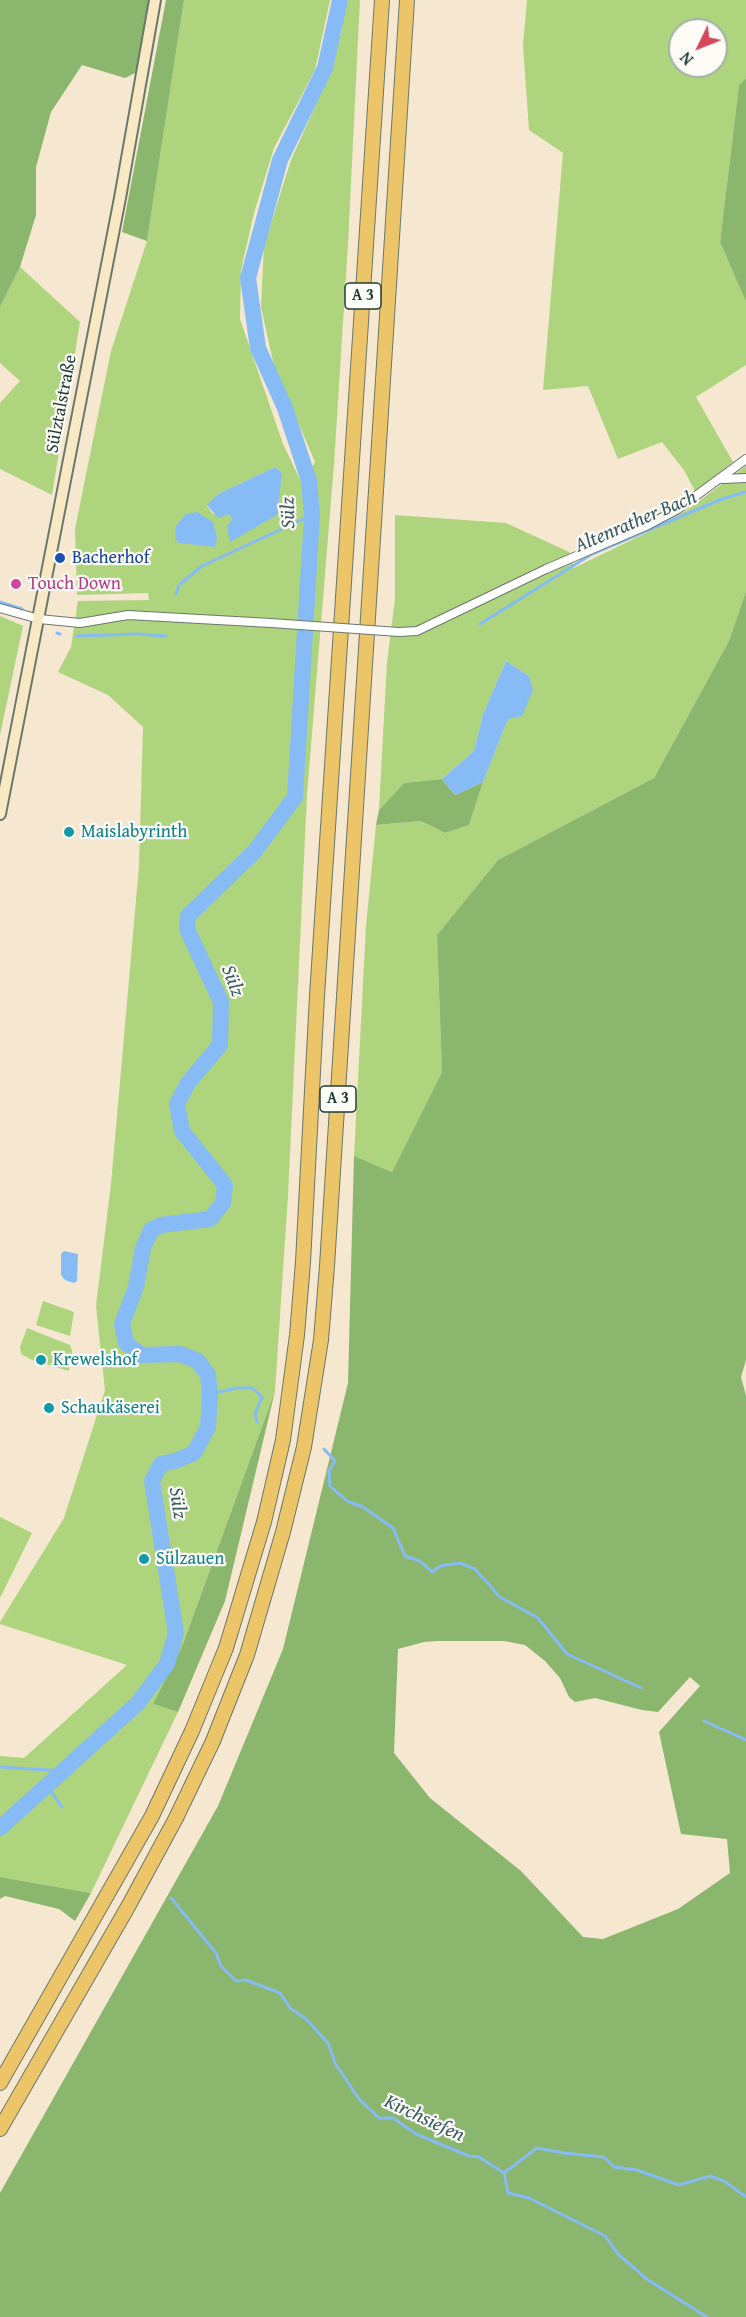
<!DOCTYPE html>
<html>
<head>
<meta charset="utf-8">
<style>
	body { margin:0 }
	#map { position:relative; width:746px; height:2317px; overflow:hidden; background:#f5e7d0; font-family:"Gentium Book Plus",serif }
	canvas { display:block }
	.north { position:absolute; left:668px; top:18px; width:60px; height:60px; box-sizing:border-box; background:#fdfcf7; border:2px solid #a4b0a9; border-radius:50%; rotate:227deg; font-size:16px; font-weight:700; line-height:24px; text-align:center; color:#1f3d34 }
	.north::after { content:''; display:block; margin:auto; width:21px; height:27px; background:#d1495b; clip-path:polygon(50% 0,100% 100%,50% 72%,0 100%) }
</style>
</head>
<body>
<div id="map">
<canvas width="746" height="2317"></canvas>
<div class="north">N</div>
</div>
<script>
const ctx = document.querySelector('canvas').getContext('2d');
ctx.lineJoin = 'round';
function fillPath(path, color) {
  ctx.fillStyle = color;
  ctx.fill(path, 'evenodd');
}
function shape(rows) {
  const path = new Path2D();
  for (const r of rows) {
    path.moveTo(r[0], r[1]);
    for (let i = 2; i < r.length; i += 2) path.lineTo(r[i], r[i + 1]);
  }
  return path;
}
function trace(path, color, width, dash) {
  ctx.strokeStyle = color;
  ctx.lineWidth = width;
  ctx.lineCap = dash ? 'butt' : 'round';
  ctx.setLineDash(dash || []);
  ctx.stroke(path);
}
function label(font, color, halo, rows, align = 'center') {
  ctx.font = font + ' "Gentium Book Plus",serif';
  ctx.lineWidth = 4.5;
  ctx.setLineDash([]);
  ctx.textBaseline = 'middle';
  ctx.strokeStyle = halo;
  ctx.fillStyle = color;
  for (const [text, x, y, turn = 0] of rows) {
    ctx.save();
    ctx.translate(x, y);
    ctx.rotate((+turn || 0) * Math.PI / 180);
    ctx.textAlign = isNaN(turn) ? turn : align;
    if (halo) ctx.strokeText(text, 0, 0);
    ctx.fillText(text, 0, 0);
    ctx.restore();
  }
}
const green = shape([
	[184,0,330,0,315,70,274,148,254,213,241,270,240,319,283,444,302,484,315,462,274,366,261,307,264,246,291,160,327,80,341,34,346,0,360,0,348,244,334,464,307,795,288,1195,275,1391,183,1644,153,1704,178,1712,91,1893,0,1877,0,1756,24,1758,127,1665,0,1624,0,1622,64,1518,105,1390,96,1306,111,1184,139,866,143,727,108,695,58,672,71,647,78,601,149,600,148,593,77,595,75,529,111,351,147,241],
	[275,467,282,473,232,520,229,514,213,514,207,506,220,493],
	[527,0,746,0,746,78,739,85,720,242,746,302,746,365,696,397,733,462,696,493,684,470,662,442,618,459,588,386,543,390,563,153,529,130,523,45],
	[680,30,716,30,716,66,680,66],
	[20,267,80,322,52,495,0,469,0,403,20,381,0,363,0,307],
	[746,466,746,591,729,641,654,778,498,860,437,935,442,1072,392,1172,354,1156,366,926,376,825,421,821,445,833,469,825,483,782,508,719,529,676,506,661,483,714,474,751,442,779,404,783,379,810,387,662,395,599,395,515,506,523,569,552,574,568,648,532,690,508],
	[0,616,23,626,0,735],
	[43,1301,74,1312,70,1336,36,1325],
	[27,1328,70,1345,72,1351,69,1371,32,1360,21,1354,20,1347],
	[0,1517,32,1533,0,1598]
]);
const forest = shape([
	[0,0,149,0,137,72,125,78,82,65,51,112,36,167,36,215,20,267,0,307],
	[166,0,184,0,147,241,122,232],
	[746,78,746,302,720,242,739,85],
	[746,591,746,1360,741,1377,746,1396,746,2317,0,2317,0,2193,218,1806,283,1649,348,1383,354,1156,392,1172,442,1072,437,935,498,860,654,778,729,641],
	[437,1641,504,1641,525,1645,545,1661,560,1678,569,1697,575,1702,595,1698,642,1710,658,1712,690,1677,700,1686,659,1732,681,1834,727,1839,730,1873,678,1909,603,1939,583,1937,521,1871,430,1798,394,1753,398,1649,424,1642],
	[442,779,455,795,483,782,469,825,445,833,421,821,376,825,379,810,404,783],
	[275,1391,225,1601,178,1712,153,1704,183,1644],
	[0,1877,91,1893,75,1921,59,1909,5,1896,0,1899]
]);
const water = shape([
	[275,467,282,473,277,515,230,542,227,526,232,520,229,514,218,518,207,505,220,493],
	[197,512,213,522,217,537,215,547,179,543,175,539,176,526,186,514],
	[506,661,529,676,533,690,522,716,508,719,483,782,455,795,442,779,474,751,483,714],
	[64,1251,78,1254,77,1281,74,1283,65,1280,61,1275,61,1254]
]);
const stream = shape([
	[176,594,179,585,202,566,312,515],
	[0,602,22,609],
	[480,624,592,554,722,499,746,492],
	[57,633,60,634],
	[76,636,138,634,166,636],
	[210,1394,237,1388,252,1388,262,1397,255,1414,257,1422],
	[324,1449,335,1461,329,1471,330,1486,347,1501,363,1507,393,1528,405,1556,420,1561,432,1572,440,1566,460,1563,475,1569,500,1597,538,1618,567,1654,641,1688],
	[704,1721,746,1740],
	[0,1767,63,1771],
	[47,1786,62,1807],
	[171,1898,216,1953,221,1966,236,1981,246,1980,280,1993,291,2009,305,2018,328,2043,335,2063,359,2099,379,2118,393,2118,416,2134,469,2156,479,2157,504,2173,508,2193,529,2198,605,2236,619,2255,648,2280,707,2317],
	[504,2173,537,2148,564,2153,604,2157,614,2167,637,2170,679,2185,710,2176,724,2181,746,2197]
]);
const river = shape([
	[0,1828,138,1703,167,1664,176,1633,152,1481,161,1464,175,1461,194,1453,208,1427,210,1394,208,1375,198,1361,180,1354,141,1355,126,1343,122,1324,136,1287,143,1248,151,1230,161,1225,210,1219,223,1203,225,1185,182,1131,177,1104,188,1083,220,1045,221,1002,187,929,188,916,255,851,295,797,312,515,309,481,285,408,258,348,248,278,280,160,325,68,340,0]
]);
const minor = shape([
	[723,479,746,478],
	[0,608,39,619,80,623,128,615,271,623],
	[399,632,417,631,546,569,648,525,678,509,746,459]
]);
const secondary = shape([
	[0,814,120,198,155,0]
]);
const motorway = shape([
	[0,2083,152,1816,192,1731,226,1648,264,1522,283,1440,297,1335,303,1262,317,996,382,0],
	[0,2129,129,1905,176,1818,213,1741,247,1655,283,1532,304,1447,321,1340,327,1266,407,0]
]);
const minorBridge = shape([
	[271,623,399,632]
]);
const markers = [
	[60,558,6,"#1a4fb4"],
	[16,584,6,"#d1479c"],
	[69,832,6,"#0f9aa8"],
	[41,1360,6,"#0f9aa8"],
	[49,1408,6,"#0f9aa8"],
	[144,1559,6,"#0f9aa8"]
];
const shields = [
	[363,296,36],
	[338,1099,36]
];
const shieldNames = [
	["A 3",363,296],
	["A 3",338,1099]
];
const streetNames = [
	["Sülztalstraße",62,404,-79]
];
const transitNames = [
	["Bacherhof",72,558]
];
const hotelNames = [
	["Touch Down",28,584]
];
const cultureNames = [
	["Maislabyrinth",81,832],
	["Krewelshof",53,1360],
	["Schaukäserei",61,1408],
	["Sülzauen",156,1559]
];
const waterNames = [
	["Sülz",289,513,-91],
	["Altenrather Bach",636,522,-23],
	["Sülz",232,981,70],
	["Sülz",177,1503,82],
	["Kirchsiefen",424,2119,25]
];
fillPath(green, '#aed47e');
fillPath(forest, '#8ab66d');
fillPath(water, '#87bbf5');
trace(stream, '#87bbf5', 3);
trace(river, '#87bbf5', 16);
trace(minor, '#6a786b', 10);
trace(secondary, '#6a786b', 14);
trace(motorway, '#6a786b', 16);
trace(minor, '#fff', 8);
trace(secondary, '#f8e8c3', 10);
trace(motorway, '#edc569', 14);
trace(minorBridge, '#6a786b', 10, []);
trace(minorBridge, '#fff', 8);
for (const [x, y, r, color] of markers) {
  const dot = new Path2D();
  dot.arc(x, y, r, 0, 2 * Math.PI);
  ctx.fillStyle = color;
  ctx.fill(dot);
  trace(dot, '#fdfcf7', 2);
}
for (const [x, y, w] of shields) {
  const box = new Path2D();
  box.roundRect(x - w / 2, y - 13, w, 26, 4.5);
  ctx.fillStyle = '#fdfcf7';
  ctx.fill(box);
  trace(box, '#1f3d34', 1.5);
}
label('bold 16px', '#1f3d34', null, shieldNames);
label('18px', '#1f3d34', '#fdfcf7', streetNames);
label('18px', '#164399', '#fdfcf7', transitNames, 'left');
label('18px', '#b23c85', '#fdfcf7', hotelNames, 'left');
label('18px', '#0d838f', '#fdfcf7', cultureNames, 'left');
label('italic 20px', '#395c64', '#fdfcf7', waterNames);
</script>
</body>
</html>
